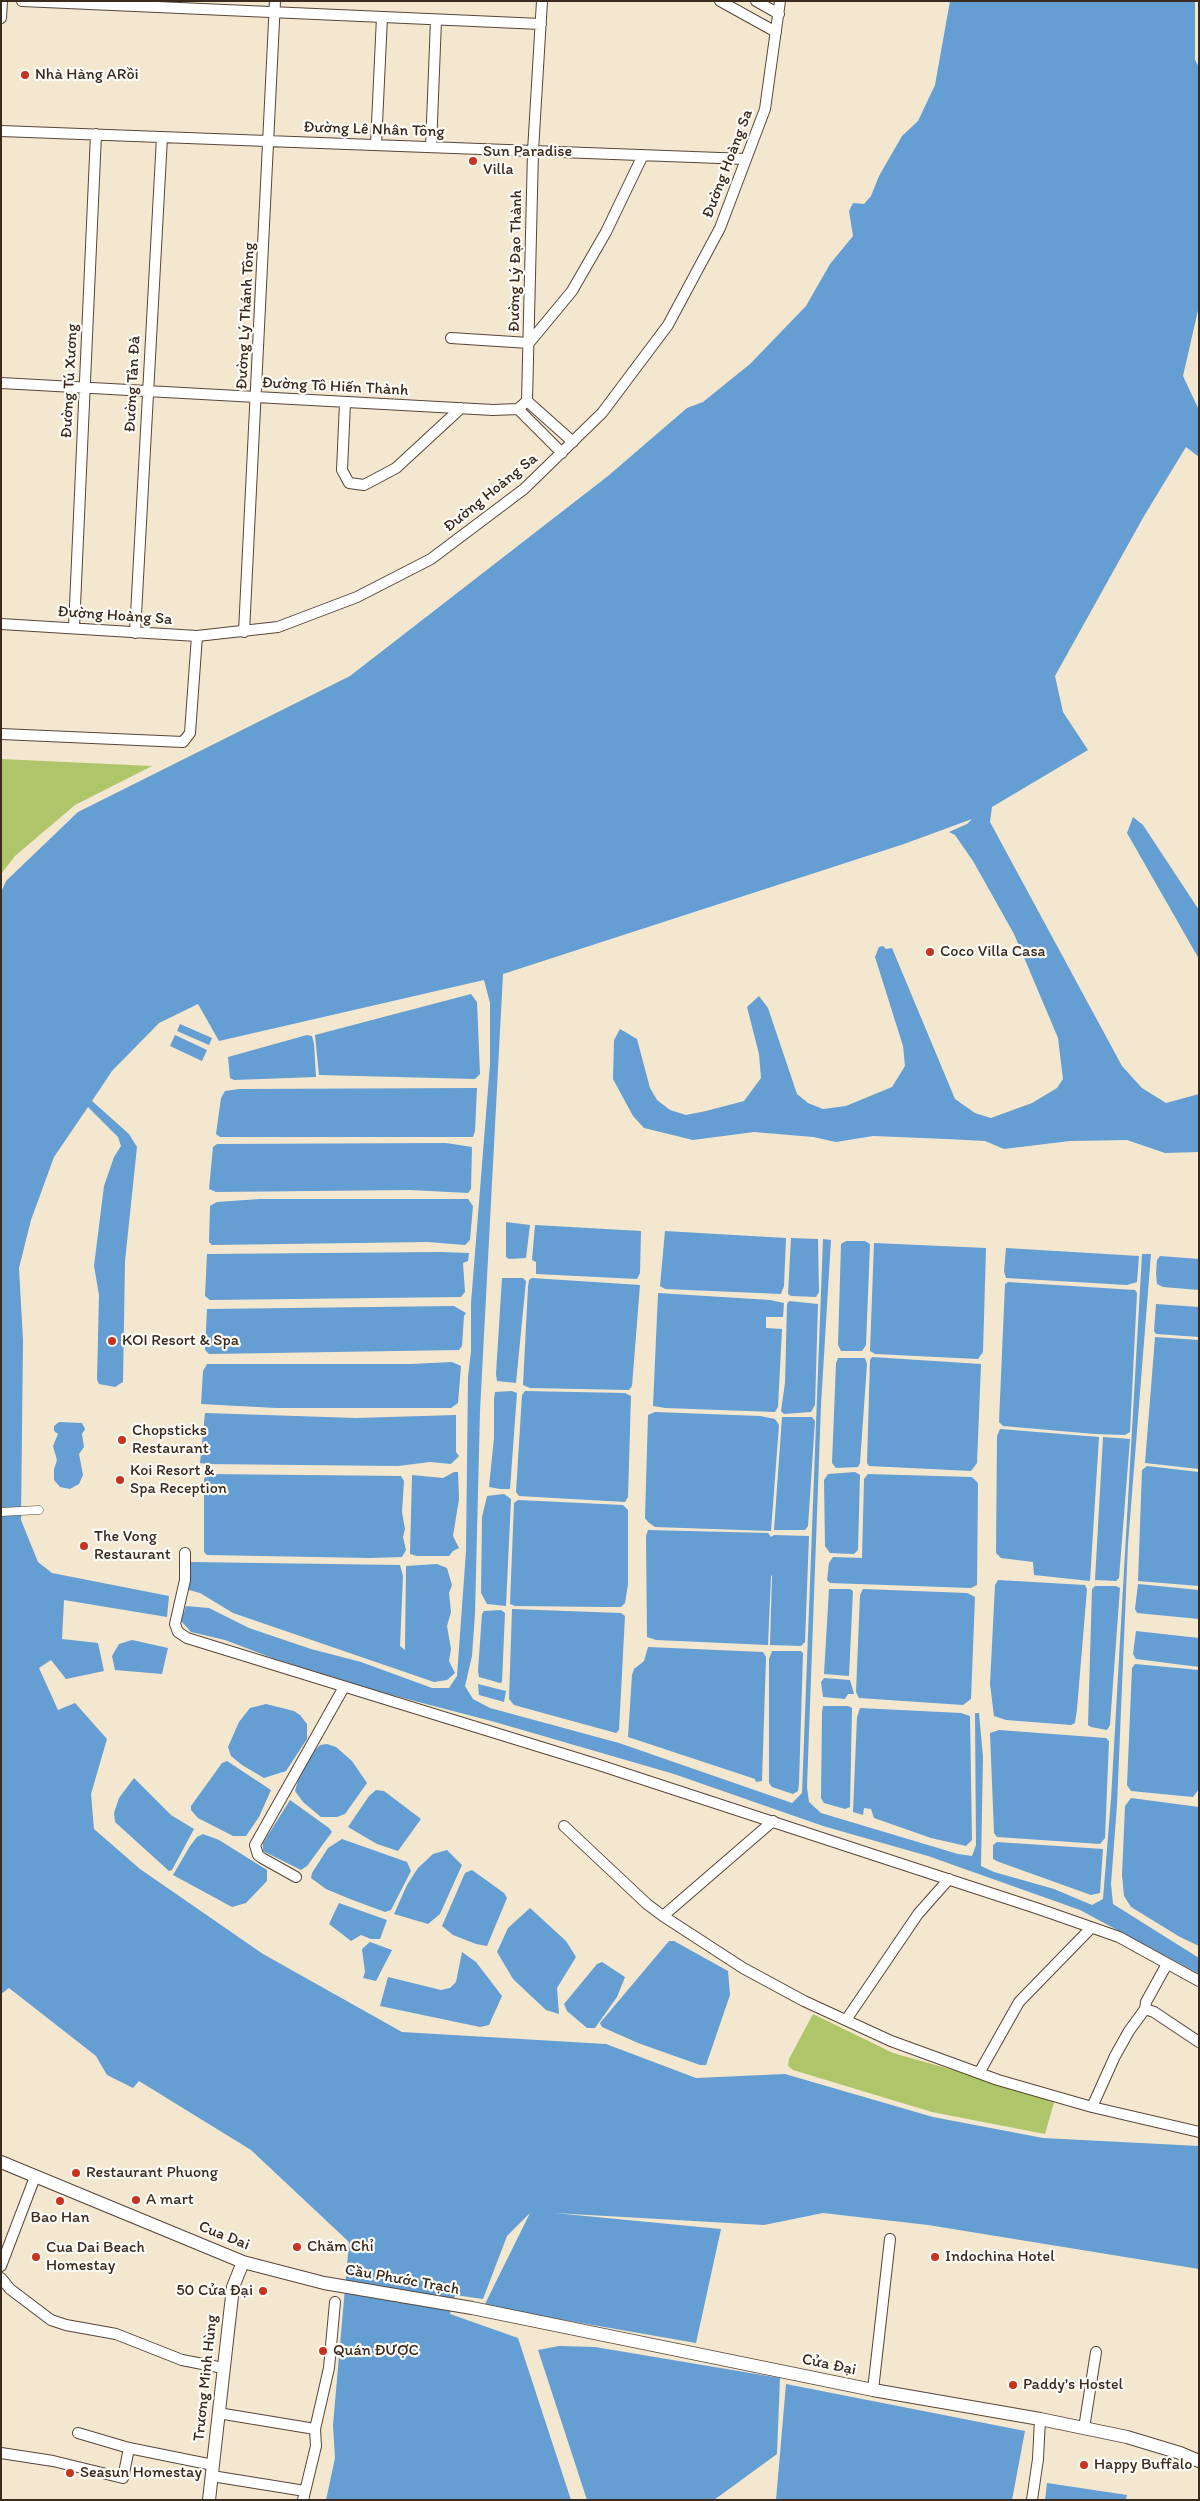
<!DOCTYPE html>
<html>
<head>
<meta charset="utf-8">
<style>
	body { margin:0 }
	#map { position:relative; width:1200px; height:2501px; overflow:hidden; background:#f3e7cf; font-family:Itim,sans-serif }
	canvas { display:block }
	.frame { position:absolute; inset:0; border:2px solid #3b2a1e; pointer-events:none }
</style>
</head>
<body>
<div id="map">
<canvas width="1200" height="2501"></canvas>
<div class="frame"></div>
</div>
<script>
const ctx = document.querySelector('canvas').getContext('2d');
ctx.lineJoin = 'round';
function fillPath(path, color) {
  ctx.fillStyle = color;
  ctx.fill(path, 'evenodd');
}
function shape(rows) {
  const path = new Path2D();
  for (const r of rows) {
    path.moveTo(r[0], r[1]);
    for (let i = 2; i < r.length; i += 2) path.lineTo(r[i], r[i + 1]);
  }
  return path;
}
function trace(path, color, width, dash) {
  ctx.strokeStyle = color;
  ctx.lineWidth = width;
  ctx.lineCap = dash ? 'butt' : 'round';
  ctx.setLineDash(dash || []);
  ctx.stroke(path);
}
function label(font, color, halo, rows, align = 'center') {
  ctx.font = font + ' Itim,sans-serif';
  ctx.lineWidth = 4.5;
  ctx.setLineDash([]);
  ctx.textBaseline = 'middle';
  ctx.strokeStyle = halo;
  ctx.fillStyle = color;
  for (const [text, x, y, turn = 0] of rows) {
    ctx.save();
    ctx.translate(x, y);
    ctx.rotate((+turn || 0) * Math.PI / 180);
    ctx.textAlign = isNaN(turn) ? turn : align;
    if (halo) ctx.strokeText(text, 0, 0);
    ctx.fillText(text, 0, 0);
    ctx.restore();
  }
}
const green = shape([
	[1,759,152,766,75,805,15,856,1,874],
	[813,2014,893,2053,1055,2099,1045,2134,932,2112,793,2070,788,2066,789,2059]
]);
const water = shape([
	[950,1,1195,1,1195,60,1199,67,1199,306,1183,376,1199,410,1199,457,1186,447,1144,516,1055,676,1063,712,1088,750,992,807,990,822,1122,1066,1142,1088,1166,1103,1199,1094,1199,1152,1165,1153,1127,1140,1070,1141,1004,1149,985,1141,947,1139,873,1136,836,1142,813,1137,754,1132,693,1140,644,1128,633,1116,613,1079,614,1040,620,1029,637,1039,650,1088,657,1100,670,1110,686,1115,706,1111,744,1101,761,1078,759,1054,747,1007,759,996,768,1008,797,1094,808,1103,823,1109,846,1106,892,1087,905,1066,903,1046,875,957,879,947,883,946,886,949,892,948,955,1099,975,1113,991,1118,1032,1103,1057,1088,1063,1079,1058,1038,1031,974,1014,934,973,861,955,835,949,832,967,824,972,819,904,844,503,974,480,1411,475,1614,472,1656,465,1686,473,1699,490,1708,619,1743,792,1803,802,1793,823,1239,831,1240,821,1405,807,1787,809,1802,821,1813,958,1854,972,1856,976,1845,975,1713,979,1713,983,1757,981,1866,994,1872,1054,1889,1092,1905,1103,1899,1111,1799,1142,1254,1151,1254,1128,1544,1117,1805,1111,1884,1113,1904,1199,1958,1199,1974,1080,1910,928,1856,823,1826,674,1774,495,1722,384,1693,275,1659,225,1640,191,1632,181,1621,186,1606,209,1608,249,1628,311,1649,361,1662,432,1688,449,1688,457,1676,466,1551,468,1377,471,1351,471,1303,490,1064,490,1003,484,980,219,1041,198,1004,159,1023,112,1071,92,1101,129,1134,137,1147,125,1261,123,1382,115,1387,99,1384,97,1380,99,1295,94,1266,104,1186,114,1157,121,1146,118,1137,88,1107,54,1157,31,1220,19,1268,23,1340,21,1520,38,1562,52,1573,169,1596,167,1617,64,1600,62,1639,98,1643,104,1671,66,1679,51,1660,39,1668,58,1710,75,1703,107,1739,91,1794,94,1829,140,1869,263,1954,402,2032,606,2044,696,2078,785,2074,933,2117,1043,2138,1199,2146,1199,2269,928,2225,823,2213,764,2225,554,2213,721,2229,696,2343,484,2306,530,2213,507,2236,483,2299,455,2295,450,2314,518,2338,571,2500,326,2500,335,2458,333,2425,349,2242,251,2150,139,2081,133,2088,107,2075,96,2056,9,1988,1,1994,1,892,6,881,78,812,350,676,608,476,687,408,703,402,750,364,806,306,830,264,853,236,849,211,853,203,864,204,871,196,879,176,902,136,918,121,935,85],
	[1133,817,1143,825,1199,910,1199,959,1127,833],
	[471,994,477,1002,480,1074,475,1079,319,1075,315,1035],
	[180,1024,212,1038,209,1045,177,1031],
	[175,1035,207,1050,202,1061,170,1046],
	[307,1035,312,1036,314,1044,316,1077,234,1080,230,1078,228,1057],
	[477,1088,475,1131,473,1137,220,1137,216,1134,221,1098,225,1091,239,1089],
	[446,1143,472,1147,471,1189,468,1193,410,1190,216,1192,209,1189,213,1147,217,1144],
	[260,1199,468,1199,473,1206,470,1240,465,1245,428,1242,212,1245,209,1242,210,1206,217,1202],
	[506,1222,530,1225,526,1258,509,1259,506,1257],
	[535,1225,641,1231,640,1273,637,1279,536,1274,536,1262,532,1260],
	[665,1231,786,1238,784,1286,781,1294,665,1289,660,1286],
	[791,1238,818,1239,819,1292,816,1297,791,1296,788,1294],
	[846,1241,865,1241,870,1244,866,1345,862,1351,841,1351,838,1345,841,1244],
	[874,1243,986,1248,983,1352,978,1359,875,1354,870,1351],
	[1006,1248,1139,1256,1137,1282,1127,1285,1006,1278,1004,1271],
	[440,1252,469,1253,468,1261,463,1263,465,1292,461,1297,210,1300,205,1296,207,1254],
	[1160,1256,1199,1259,1199,1290,1163,1287,1157,1284,1156,1273,1157,1260],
	[502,1278,523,1278,526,1281,516,1383,497,1381,496,1374],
	[532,1278,640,1285,632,1386,629,1390,530,1388,523,1385,528,1287,529,1280],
	[1008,1282,1135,1290,1137,1293,1130,1432,1125,1435,1095,1434,1003,1426,999,1422,1005,1284],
	[658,1293,770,1300,784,1303,783,1317,766,1317,766,1328,782,1329,778,1407,775,1412,665,1408,653,1406],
	[789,1301,818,1304,815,1405,811,1412,784,1414,781,1411,785,1383,787,1304],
	[1156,1304,1199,1307,1199,1337,1156,1334,1154,1331],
	[454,1306,466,1313,464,1316,462,1346,459,1350,209,1354,205,1350,207,1309],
	[1155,1337,1199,1340,1199,1469,1145,1463],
	[872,1357,981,1364,977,1463,971,1471,869,1466,867,1463,870,1360],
	[838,1358,865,1358,867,1364,860,1463,858,1467,836,1468,832,1463,836,1363],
	[452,1362,461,1366,458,1403,451,1408,276,1408,201,1404,203,1371,207,1364,411,1364],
	[512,1391,517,1393,510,1489,500,1489,489,1487,494,1438,494,1399,495,1392],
	[525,1391,625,1393,631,1396,628,1497,625,1502,519,1496,516,1492,522,1395],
	[655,1412,760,1416,775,1419,779,1425,771,1531,655,1527,648,1522,645,1518,648,1415],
	[205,1413,356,1418,456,1415,456,1452,459,1456,451,1464,430,1462,398,1466,206,1464,200,1463],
	[782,1417,812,1417,815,1421,808,1526,805,1530,774,1530],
	[59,1422,82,1423,85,1429,82,1434,84,1447,79,1454,83,1475,79,1484,70,1489,60,1487,54,1480,54,1469,57,1460,53,1446,58,1434,54,1431,54,1426],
	[1000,1429,1099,1437,1090,1581,1034,1575,1033,1562,1001,1558,996,1553,997,1436],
	[1103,1437,1130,1439,1119,1578,1116,1581,1095,1580],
	[1147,1466,1199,1472,1199,1586,1138,1581,1142,1470],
	[454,1472,458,1472,459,1499,453,1536,459,1548,453,1551,449,1556,417,1556,410,1554,412,1475,443,1478],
	[855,1472,860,1475,858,1550,854,1554,830,1553,825,1546,824,1480,828,1474],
	[207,1474,401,1476,404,1481,402,1512,405,1529,403,1537,406,1550,402,1557,370,1558,207,1555,204,1552,204,1479],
	[868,1474,972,1477,978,1483,977,1585,971,1588,830,1583,827,1580,829,1563,833,1557,862,1558,864,1479],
	[504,1494,511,1499,506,1606,487,1604,481,1593,482,1517,487,1496],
	[518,1500,623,1505,628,1510,628,1584,625,1603,621,1607,606,1607,515,1606,510,1604,514,1503],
	[648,1530,768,1533,771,1537,774,1535,809,1536,805,1642,801,1646,770,1645,772,1576,771,1575,768,1645,656,1640,647,1637,646,1536],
	[191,1562,400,1565,403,1576,400,1646,405,1650,406,1566,437,1564,447,1568,452,1585,449,1593,451,1612,447,1626,451,1649,449,1661,455,1673,447,1680,434,1682,233,1613,200,1593,189,1590],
	[998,1580,1085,1585,1087,1589,1077,1709,1075,1723,1071,1725,1006,1720,994,1716,990,1684,995,1585],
	[1138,1584,1199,1590,1199,1619,1137,1613,1135,1609],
	[1095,1586,1116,1586,1120,1588,1110,1725,1107,1730,1091,1727,1088,1725,1092,1589],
	[829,1589,850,1589,853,1591,849,1676,824,1674],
	[863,1589,967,1593,975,1597,971,1699,963,1705,859,1698,856,1692,860,1595],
	[512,1609,621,1613,625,1616,619,1730,616,1733,514,1705,509,1699],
	[501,1610,505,1613,502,1682,500,1683,479,1677,478,1671,482,1614,484,1611],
	[1136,1631,1199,1638,1199,1667,1136,1659,1133,1654],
	[132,1640,168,1648,162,1674,115,1670,112,1656,119,1644],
	[648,1647,763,1652,766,1657,762,1781,756,1782,755,1779,628,1737,632,1675,634,1669,644,1661],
	[772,1651,801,1651,803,1653,799,1783,798,1791,793,1794,772,1787,769,1783,769,1659],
	[1135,1664,1199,1670,1199,1789,1193,1797,1131,1791,1127,1785,1132,1668],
	[824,1678,850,1680,854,1694,848,1694,845,1699,823,1697,821,1682],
	[478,1684,506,1691,504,1702,479,1695],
	[266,1704,294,1711,300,1715,307,1724,307,1739,286,1771,264,1778,242,1765,231,1756,228,1747,239,1722,250,1708],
	[823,1706,848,1706,852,1708,850,1807,845,1809,824,1803,821,1798,822,1712],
	[860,1708,961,1713,970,1716,972,1840,966,1846,931,1838,874,1818,871,1809,864,1808,863,1815,853,1812,857,1717],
	[999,1730,1106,1738,1109,1741,1105,1838,1100,1844,997,1837,994,1833,990,1733],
	[327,1744,336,1747,352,1761,367,1783,345,1814,337,1817,321,1817,303,1802,295,1791,299,1777,310,1755,320,1745],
	[227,1761,271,1790,259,1817,246,1836,233,1836,198,1818,191,1810,191,1806,222,1763],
	[134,1778,171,1815,194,1829,172,1870,169,1871,115,1822,114,1813,119,1798],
	[376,1790,384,1791,421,1819,398,1851,377,1844,348,1827,369,1796],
	[1131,1798,1199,1807,1199,1946,1180,1937,1131,1907,1124,1896,1122,1875,1125,1806],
	[290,1800,329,1828,332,1832,307,1866,301,1870,263,1851,263,1843],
	[203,1834,219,1840,267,1870,267,1881,246,1903,232,1907,173,1875,190,1846,197,1837],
	[342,1839,407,1862,411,1871,391,1910,385,1912,350,1899,326,1889,311,1878,312,1873,328,1848],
	[997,1842,1103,1849,1100,1893,1091,1895,999,1862,993,1859,993,1845],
	[447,1850,462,1865,440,1914,428,1924,394,1914,407,1885,418,1868,433,1854],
	[472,1870,504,1893,507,1898,487,1946,476,1944,453,1935,442,1926,465,1873],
	[339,1903,387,1920,380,1939,371,1939,361,1935,351,1941,329,1924],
	[530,1908,566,1941,576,1957,557,1988,559,2014,546,2010,513,1979,497,1952,508,1928],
	[669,1941,674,1941,728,1971,730,1995,706,2065,700,2065,638,2043,602,2027,600,2023],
	[370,1942,392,1950,376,1981,363,1978,365,1972,362,1949],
	[462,1952,476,1962,502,1996,489,2025,480,2027,380,2006,388,1977,441,1990,450,1988,456,1982],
	[602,1962,625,1977,617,1997,595,2028,587,2028,567,2011,564,2004,597,1964],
	[559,2346,595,2347,780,2378,777,2454,714,2500,587,2500,538,2350],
	[786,2384,1025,2431,1012,2500,776,2500],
	[1047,2483,1127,2495,1126,2500,1045,2500]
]);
const pedestrian = shape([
	[1,1512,39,1510]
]);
const minor = shape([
	[22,1,541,24],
	[720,1,776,32],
	[756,1,779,14],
	[1,18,2,1],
	[1,131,746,159],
	[376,145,382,17],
	[431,147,436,20],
	[451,338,529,343,572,291,606,232,643,155],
	[1,383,493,410,518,409,527,401],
	[527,401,533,151,542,1],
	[527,401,573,442],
	[345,403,342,470,349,483,364,485,396,468,461,408],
	[518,409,562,453],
	[1,624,197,636,278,627,357,597,431,559,524,489,602,413,668,325,720,228,765,109,780,1],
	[74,628,96,134],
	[244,632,275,1],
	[135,633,162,137],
	[1,734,183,742,190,733,197,636],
	[185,1553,185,1580,175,1624,178,1632,187,1638,596,1764,1039,1909,1119,1937,1199,1981],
	[564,1826,647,1904,663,1916,743,1968,804,2001,891,2041,998,2080,1092,2107,1199,2132],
	[296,1877,262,1858,258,1855,255,1845,344,1687],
	[663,1916,773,1821],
	[1145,2009,1154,2012,1199,2042],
	[846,2020,918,1914,949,1879],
	[979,2073,1019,2002,1091,1928],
	[1092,2107,1115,2056,1129,2031,1145,2009,1146,2002,1167,1964],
	[1,2266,35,2177],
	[1,2278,10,2289,51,2320,66,2325,116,2334,182,2360,223,2368],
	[873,2390,890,2239],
	[218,2413,315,2429],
	[1084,2428,1096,2352],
	[78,2433,129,2448,213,2465],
	[1,2453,53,2461,123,2478,129,2448],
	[212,2476,305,2491],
	[303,2500,316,2446,315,2429,329,2368,335,2302],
	[1032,2500,1038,2459,1040,2419]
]);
const tertiary = shape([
	[1,2162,243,2262,324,2283,472,2308,873,2390,1040,2419,1127,2437,1180,2453,1199,2461],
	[209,2500,233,2287,243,2262]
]);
const markers = [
	[25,75,5,"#c8321e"],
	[473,161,5,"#c8321e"],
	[930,952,5,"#c8321e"],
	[112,1341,5,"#c8321e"],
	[122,1440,5,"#c8321e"],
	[120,1480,5,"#c8321e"],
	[84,1546,5,"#c8321e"],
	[76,2173,5,"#c8321e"],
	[136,2200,5,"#c8321e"],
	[60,2201,5,"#c8321e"],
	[297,2247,5,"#c8321e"],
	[36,2257,5,"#c8321e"],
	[935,2257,5,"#c8321e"],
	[263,2291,5,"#c8321e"],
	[323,2351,5,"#c8321e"],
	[1013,2385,5,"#c8321e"],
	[1084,2465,5,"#c8321e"],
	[70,2473,5,"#c8321e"]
];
const poiNames = [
	["Nhà Hàng ARồi",35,75],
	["Sun Paradise",483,152],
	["Villa",483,170],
	["Coco Villa Casa",940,952],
	["KOI Resort & Spa",122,1341],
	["Chopsticks",132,1431],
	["Restaurant",132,1449],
	["Koi Resort &",130,1471],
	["Spa Reception",130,1489],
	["The Vong",94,1537],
	["Restaurant",94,1555],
	["Restaurant Phuong",86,2173],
	["A mart",146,2200],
	["Bao Han",60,2218,"center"],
	["Chăm Chỉ",307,2247],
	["Cua Dai Beach",46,2248],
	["Homestay",46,2266],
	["Indochina Hotel",945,2257],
	["50 Cửa Đại",253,2291,"right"],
	["Quán ĐƯỢC",333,2351],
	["Paddy's Hostel",1023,2385],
	["Happy Buffalo",1094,2465],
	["Seasun Homestay",80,2473]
];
const streetNames = [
	["Đường Lê Nhân Tông",374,130,2],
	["Đường Hoàng Sa",728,164,-69],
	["Đường Lý Đạo Thành",516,261,-89],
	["Đường Lý Thánh Tông",246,316,-87],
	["Đường Tú Xương",70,381,-87],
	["Đường Tản Đà",133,384,-87],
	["Đường Tô Hiến Thành",335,387,3],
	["Đường Hoàng Sa",491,493,-39],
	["Đường Hoàng Sa",115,616,4],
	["Cua Dai",224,2236,22],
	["Cầu Phước Trạch",402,2280,10],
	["Cửa Đại",829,2365,12],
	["Trương Minh Hùng",206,2378,-84]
];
fillPath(green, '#aec56a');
fillPath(water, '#649ed3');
trace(pedestrian, '#574639', 9);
trace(minor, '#574639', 12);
trace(tertiary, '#574639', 14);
trace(pedestrian, '#fff', 8);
trace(minor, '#fff', 10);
trace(tertiary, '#fff', 12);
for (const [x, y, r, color] of markers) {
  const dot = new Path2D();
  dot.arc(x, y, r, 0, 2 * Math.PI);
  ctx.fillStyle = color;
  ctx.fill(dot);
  trace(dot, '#fdfcf7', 2);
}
label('16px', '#3b2a1e', '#fdfcf7', poiNames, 'left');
label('16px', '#3b2a1e', '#fdfcf7', streetNames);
</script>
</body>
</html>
